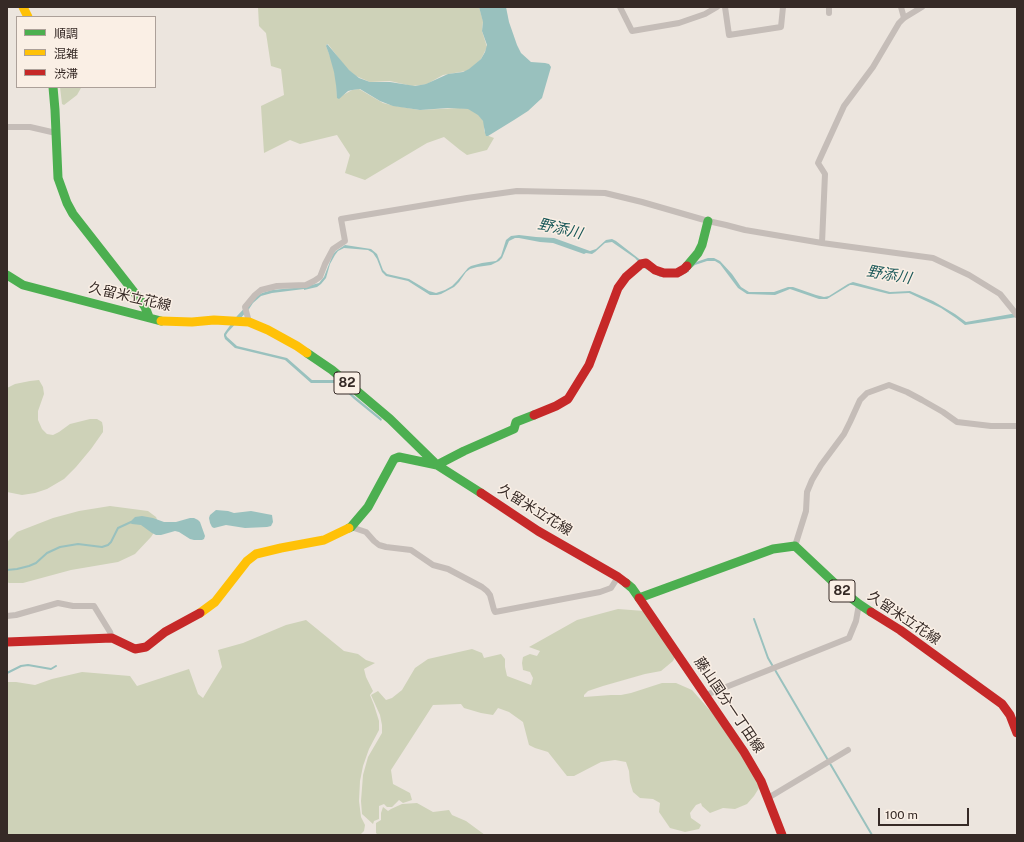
<!DOCTYPE html>
<html>
<head>
<meta charset="utf-8">
<style>
	body { margin:0 }
	#map { position:relative; width:1024px; height:842px; overflow:hidden; background:#ece5de; font-family:"Public Sans","Noto Sans JP",sans-serif }
	canvas { display:block }
	.frame { position:absolute; inset:0; border:8px solid #362a26; pointer-events:none }
	.legend { position:absolute; left:16px; top:16px; width:140px; height:72px; box-sizing:border-box; background:#faefe5; border:1px solid #aca099; margin:0; padding:5px 7px; list-style:none; font-size:12px; color:#362a26 }
	.legend li { display:flex; align-items:center; gap:8px; height:20px }
	.legend b { width:20px; border:1px solid #aca099 }
	.scale { position:absolute; left:878px; top:808px; width:91px; height:18px; box-sizing:border-box; border:2px solid #362a26; border-top:0; padding-left:5px; font-size:12px; line-height:14px; white-space:nowrap; color:#362a26; -webkit-text-stroke:3px #faefe5; paint-order:stroke }
</style>
</head>
<body>
<div id="map">
<canvas width="1024" height="842"></canvas>
<div class="frame"></div>
<ul class="legend">
<li><b style="height:5px;background:#4caf50"></b>順調</li>
<li><b style="height:5px;background:#ffc107"></b>混雑</li>
<li><b style="height:5px;background:#c62828"></b>渋滞</li>
</ul>
<div class="scale">100 m</div>
</div>
<script>
const ctx = document.querySelector('canvas').getContext('2d');
ctx.lineJoin = 'round';
function fillPath(path, color) {
  ctx.fillStyle = color;
  ctx.fill(path, 'evenodd');
}
function shape(rows) {
  const path = new Path2D();
  for (const r of rows) {
    path.moveTo(r[0], r[1]);
    for (let i = 2; i < r.length; i += 2) path.lineTo(r[i], r[i + 1]);
  }
  return path;
}
function trace(path, color, width, dash) {
  ctx.strokeStyle = color;
  ctx.lineWidth = width;
  ctx.lineCap = dash ? 'butt' : 'round';
  ctx.setLineDash(dash || []);
  ctx.stroke(path);
}
function label(font, color, halo, rows, align = 'center') {
  ctx.font = font + ' "Public Sans","Noto Sans JP",sans-serif';
  ctx.lineWidth = 3;
  ctx.setLineDash([]);
  ctx.textBaseline = 'middle';
  ctx.strokeStyle = halo;
  ctx.fillStyle = color;
  for (const [text, x, y, turn = 0] of rows) {
    ctx.save();
    ctx.translate(x, y);
    ctx.rotate((+turn || 0) * Math.PI / 180);
    ctx.textAlign = isNaN(turn) ? turn : align;
    if (halo) ctx.strokeText(text, 0, 0);
    ctx.fillText(text, 0, 0);
    ctx.restore();
  }
}
const green = shape([
	[258,7,479,7,483,21,482,31,487,47,481,59,470,69,466,71,443,75,427,84,421,85,412,86,390,81,370,82,356,76,346,68,328,44,327,44,326,46,332,61,336,79,337,97,338,98,352,90,359,89,383,103,391,105,419,110,460,108,469,109,478,114,484,122,484,130,486,135,494,138,487,150,467,155,460,150,444,137,427,143,365,180,345,173,350,155,337,135,300,144,290,140,264,153,261,106,284,95,281,69,271,66,266,33,259,26],
	[60,87,81,87,81,88,77,95,64,105,62,104],
	[39,380,43,387,44,394,38,411,38,420,42,429,47,434,53,435,59,432,70,424,90,419,97,419,102,422,103,427,103,432,91,449,76,467,64,479,47,489,35,493,22,495,7,492,7,388,15,384,30,381],
	[110,506,148,511,156,517,158,522,157,528,151,537,135,554,118,562,71,570,23,583,9,583,7,582,7,542,17,532,53,518,79,511],
	[618,609,644,611,676,655,673,661,661,671,645,674,603,686,588,691,584,695,584,697,611,695,621,695,631,693,662,683,676,683,692,690,714,715,756,777,759,788,754,796,747,804,735,809,723,808,710,813,702,806,701,803,696,805,690,813,691,818,701,825,699,829,685,832,670,828,659,812,660,803,653,799,640,798,633,792,630,782,629,771,626,762,615,760,601,762,574,776,567,776,548,752,535,748,529,745,523,722,509,712,498,708,493,715,481,713,464,708,461,704,433,705,391,770,393,784,410,793,412,800,403,803,399,800,392,807,387,807,384,804,379,806,379,819,374,821,373,824,362,814,361,801,363,775,368,757,382,733,382,725,380,715,371,695,378,691,386,700,392,698,402,690,415,668,428,659,472,649,482,653,484,658,501,654,505,659,505,667,507,676,531,685,533,678,530,672,523,670,522,663,523,657,530,654,537,656,540,651,529,647,577,620],
	[306,620,344,651,358,654,366,660,375,663,364,669,366,677,373,691,370,695,374,705,379,721,379,730,369,749,363,766,360,781,359,801,361,817,365,825,364,831,360,835,7,835,7,682,16,682,35,685,52,679,82,672,130,676,137,686,189,669,198,694,203,698,222,667,218,650,243,643,286,625],
	[417,803,433,812,449,810,452,815,466,821,485,835,378,835,376,833,376,823,381,820,381,813,383,807,388,811,391,809,402,804]
]);
const water = shape([
	[479,7,506,7,509,22,517,45,521,53,531,62,545,63,549,64,551,67,542,98,528,111,514,120,488,136,486,136,485,133,483,121,478,115,468,109,448,108,420,110,393,106,380,101,360,89,352,90,348,91,339,99,337,98,336,85,334,72,329,54,326,46,327,44,328,45,349,70,359,78,370,82,390,82,415,86,426,84,448,74,463,72,469,69,481,59,485,52,487,45,482,31,483,22],
	[519,235,536,237,554,238,590,251,596,249,606,240,612,239,616,241,661,276,699,261,708,258,714,258,720,261,732,274,741,287,749,292,774,292,788,287,793,287,816,295,824,297,829,296,848,284,853,282,890,292,910,291,933,301,955,314,966,322,1017,313,1017,317,965,325,956,318,941,308,909,293,889,294,853,285,850,285,827,299,819,299,790,289,775,295,747,294,738,288,720,264,715,261,707,261,695,265,689,270,689,272,688,272,681,276,660,277,644,268,635,258,612,242,605,243,595,252,592,254,586,253,584,254,553,243,540,242,519,238,515,238,509,241,502,258,499,261,491,265,477,267,470,269,466,272,459,282,454,287,441,294,437,295,430,295,408,281,386,276,382,272,377,259,373,253,368,250,344,248,338,251,335,255,330,264,326,278,321,284,317,287,304,290,304,289,272,293,261,296,253,303,249,309,228,332,226,335,227,337,237,346,287,358,312,380,335,380,382,419,381,421,354,399,337,383,311,383,285,360,235,348,225,339,224,336,224,334,226,331,237,316,254,298,262,293,272,290,304,287,319,283,324,277,333,254,336,251,345,245,371,249,377,254,383,270,387,274,409,279,429,291,436,293,445,290,452,286,457,281,468,268,471,266,482,263,496,261,501,256,506,240,511,236],
	[216,510,228,511,234,513,251,511,272,515,273,522,271,526,267,527,245,528,226,525,214,528,212,527,210,523,209,518,210,515],
	[142,516,153,518,164,522,176,522,190,518,194,518,198,520,200,522,205,536,204,539,202,540,194,540,190,539,179,532,175,531,161,535,156,535,152,533,141,525,132,524,130,523,131,521,135,517]
]);
const stream = shape([
	[7,570,17,569,29,566,36,563,47,553,60,547,78,544,102,547,108,545,111,542,118,528,131,522],
	[754,619,768,658,872,835],
	[7,673,21,666,28,665,51,669,56,666]
]);
const street = shape([
	[620,7,632,31,679,23,705,14,717,7],
	[725,7,729,35,781,27,783,7],
	[901,7,904,18],
	[829,13,829,7],
	[7,127,30,127,56,133],
	[822,243,825,174,818,163,844,106,873,67,899,23,904,18,922,7],
	[249,322,245,307,255,295,261,290,277,286,306,285,314,281,320,277,325,264,333,249,345,241,341,219,467,198,517,191,605,193,642,202,708,221,726,225,745,230,822,243,933,258,969,275,1000,294,1017,315],
	[351,527,366,532,374,541,379,545,386,547,411,550,433,565,448,569,482,587,487,591,490,595,494,610,495,612,600,592,611,588,618,577],
	[795,546,806,511,807,492,812,480,821,465,844,434,850,422,860,400,867,393,889,385,907,392,922,400,943,412,957,422,991,426,1017,426],
	[7,616,16,615,58,603,73,606,94,606,110,632,112,638],
	[706,695,849,638,856,621,859,604],
	[768,798,848,750]
]);
const fast = shape([
	[53,87,55,110,58,178,67,203,73,214,141,301,145,307,149,317],
	[687,266,698,253,702,245,708,221],
	[7,275,23,285,161,321],
	[307,353,332,370,390,419,437,465,481,493],
	[349,528,351,527,368,507,394,459,399,457,437,465,464,451,514,429,516,422,534,415],
	[626,583,632,588,639,598,773,549,795,546,845,593,859,604,871,612]
]);
const slow = shape([
	[23,7,28,17],
	[161,321,192,322,214,320,249,322,268,330,297,346,307,353],
	[200,613,215,602,247,561,256,554,281,548,324,540,349,528]
]);
const jam = shape([
	[534,415,556,406,568,399,589,365,618,288,626,277,641,264,646,263,655,270,664,273,677,273,684,269,687,266],
	[481,493,538,531,618,577,626,583],
	[639,598,744,752,761,781,782,835],
	[871,612,900,630,1002,704,1010,715,1017,733],
	[7,642,112,638,135,649,146,647,165,632,200,613]
]);
const shields = [
	[347,383,26],
	[842,591,26]
];
const shieldNames = [
	["82",347,383],
	["82",842,591]
];
const streetNames = [
	["久留米立花線",130,297,13],
	["久留米立花線",535,510,32],
	["久留米立花線",904,618,34],
	["藤山国分一丁田線",729,705,56]
];
const waterNames = [
	["野添川",560,229,13],
	["野添川",889,275,10]
];
fillPath(green, '#ced2b8');
fillPath(water, '#99c1be');
trace(stream, '#99c1be', 2);
trace(street, '#c5bdb8', 6);
trace(fast, '#4caf50', 9);
trace(slow, '#ffc107', 9);
trace(jam, '#c62828', 9);
for (const [x, y, w] of shields) {
  const box = new Path2D();
  box.roundRect(x - w / 2, y - 11, w, 22, 3);
  ctx.fillStyle = '#faefe5';
  ctx.fill(box);
  trace(box, '#362a26', 1);
}
label('bold 13px', '#362a26', null, shieldNames);
label('14px', '#362a26', '#faefe5', streetNames);
label('italic 15px', '#1a5859', '#faefe5', waterNames);
</script>
</body>
</html>
